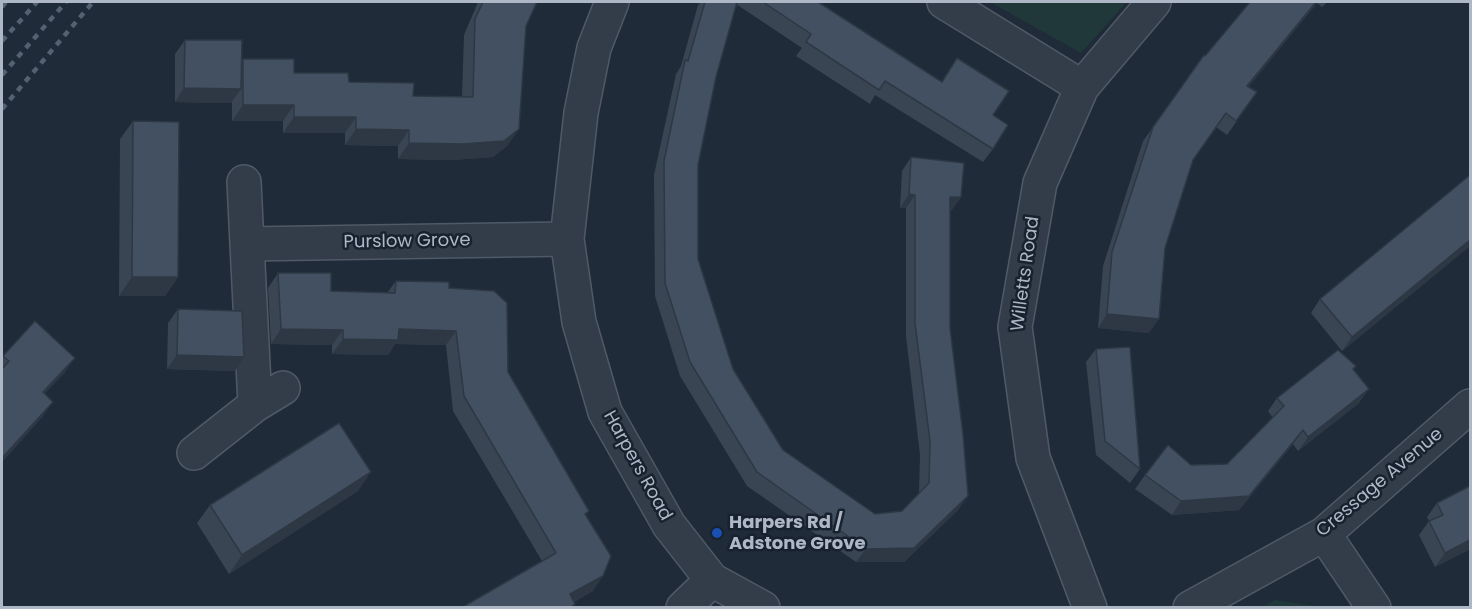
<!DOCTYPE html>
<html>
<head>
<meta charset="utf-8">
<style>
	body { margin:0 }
	#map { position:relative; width:1472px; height:609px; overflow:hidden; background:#1f2b39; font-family:Poppins,sans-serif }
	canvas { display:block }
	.frame { position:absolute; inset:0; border:3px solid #adb7c6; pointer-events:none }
</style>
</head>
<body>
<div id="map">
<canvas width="1472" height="609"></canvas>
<div class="frame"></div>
</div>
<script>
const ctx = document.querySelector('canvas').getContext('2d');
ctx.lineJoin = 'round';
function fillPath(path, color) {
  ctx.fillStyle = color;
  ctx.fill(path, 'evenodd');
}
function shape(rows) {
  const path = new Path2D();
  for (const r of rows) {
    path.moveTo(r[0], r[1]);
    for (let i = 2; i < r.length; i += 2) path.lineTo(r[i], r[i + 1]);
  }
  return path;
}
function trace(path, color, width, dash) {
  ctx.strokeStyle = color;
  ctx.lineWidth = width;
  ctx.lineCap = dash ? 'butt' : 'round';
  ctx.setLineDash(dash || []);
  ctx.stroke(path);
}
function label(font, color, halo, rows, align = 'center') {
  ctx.font = font + ' Poppins,sans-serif';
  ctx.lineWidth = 5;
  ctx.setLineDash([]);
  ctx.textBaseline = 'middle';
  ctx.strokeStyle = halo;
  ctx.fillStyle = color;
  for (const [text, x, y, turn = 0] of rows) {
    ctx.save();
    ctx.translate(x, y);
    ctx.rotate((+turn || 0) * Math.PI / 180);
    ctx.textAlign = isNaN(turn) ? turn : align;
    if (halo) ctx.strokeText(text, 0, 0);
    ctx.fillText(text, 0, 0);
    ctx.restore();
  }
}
const green = shape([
	[990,2,1127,2,1081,53],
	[1275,600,1322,607,1261,607]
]);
const minor = shape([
	[612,2,594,48,581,113,567,239,579,322,605,412,669,525,712,580,763,608],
	[944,2,1082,87],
	[244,182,247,244,567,239],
	[247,244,255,405,283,388],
	[194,453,255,405],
	[1324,534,1374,608],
	[683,608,712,580],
	[1090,608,1033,458,1015,327,1040,183,1082,87,1154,2],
	[1190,608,1324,534,1470,406]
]);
const rail = shape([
	[2,7,6,2],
	[2,41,37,2],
	[2,75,66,2],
	[2,109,93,2]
]);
const wall = shape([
	[478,2,537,2,526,26,508,145,493,157,452,160,398,159,398,146,345,145,345,133,283,133,283,121,232,121,232,102,231,103,175,102,175,54,185,40,241,61,243,59,294,73,349,82,413,96,462,96,464,35],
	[701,2,818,2,942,82,957,58,993,115,993,149,983,162,875,95,870,104,796,56,802,48,736,4,716,77,698,165,698,259,733,369,783,450,875,514,902,511,919,493,920,455,906,336,906,208,900,208,902,171,911,157,961,197,951,211,950,211,950,328,958,510,904,562,856,562,747,486,680,376,655,296,654,175,676,74,681,66,698,5],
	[1250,2,1327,2,1322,7,1317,3,1248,86,1257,92,1227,135,1216,127,1193,160,1165,248,1149,333,1098,328,1103,266,1143,141,1205,56],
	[133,121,178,277,165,296,119,296,120,139],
	[1470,173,1470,246,1342,351,1311,313,1320,299,1467,178],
	[278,273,331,291,387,293,396,281,449,288,508,372,586,515,593,591,574,602,575,604,573,608,461,608,542,561,453,411,446,345,395,344,388,355,332,354,332,345,271,344,268,288],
	[178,309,235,371,167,369,168,323],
	[35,321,65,372,44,394,43,416,2,462,2,357],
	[1096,349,1140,469,1130,483,1096,455,1086,362],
	[1354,370,1359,403,1298,451,1293,444,1239,510,1172,515,1135,489,1145,475,1191,465,1227,464,1273,418,1268,411,1277,398],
	[358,491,229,574,197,523,210,505],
	[1437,503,1470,549,1435,567,1419,535,1429,521,1427,517]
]);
const shadedWall = shape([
	[1316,2,1318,2,1238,100,1247,86],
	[184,88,241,89,231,103,175,102],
	[243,105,294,105,283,121,232,121],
	[294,117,356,117,345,133,283,133],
	[356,129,409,130,398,146,345,145],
	[519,129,508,145,493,157,452,160,398,159,409,143],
	[909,194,915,195,906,208,900,208],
	[950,197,961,197,951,211,940,210],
	[1470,240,1470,246,1342,351,1352,337],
	[132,277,178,277,165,296,119,296],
	[1107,314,1159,319,1149,333,1098,328],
	[281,329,343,330,332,345,271,344],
	[399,329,456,331,446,345,395,344,388,355,332,354,343,339],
	[177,355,244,357,235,371,167,369],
	[75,358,65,372,33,406,43,392],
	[1369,389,1359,403,1298,451,1308,437],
	[53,402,43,416,2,462,2,458],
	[1303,430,1293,444,1239,510,1172,515,1181,501],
	[371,472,358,491,229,574,242,555],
	[968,496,958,510,904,562,856,562,866,549],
	[1470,540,1470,549,1435,567,1445,553],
	[603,576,593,591,563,608,570,594]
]);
const building = shape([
	[483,2,537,2,526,26,519,129,504,141,463,144,409,143,409,130,356,129,356,117,294,117,294,105,243,105,243,59,294,59,294,73,348,73,349,82,414,83,413,96,473,97,475,19,483,2],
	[705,2,737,2,716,77,698,165,698,259,733,369,783,450,875,514,902,511,929,483,930,441,915,323,915,195,909,194,911,157,964,163,961,197,950,197,950,328,963,434,968,496,914,548,866,549,757,472,690,362,665,283,664,161,685,60,688,61,705,2],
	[763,2,818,2,942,82,957,58,1009,91,993,115,1008,125,993,149,885,81,879,90,806,42,811,34,763,2],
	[1250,2,1316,2,1247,86,1257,92,1236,121,1226,113,1193,160,1165,248,1159,319,1107,314,1112,252,1153,127,1204,55,1205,56,1250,2],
	[185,40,242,40,241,89,184,88,185,40],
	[133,121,179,122,178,277,132,277,133,121],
	[1470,175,1470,240,1352,337,1320,299,1470,175],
	[278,273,331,273,331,291,395,293,396,281,449,282,449,288,494,291,507,303,508,372,589,511,585,514,611,556,603,576,570,594,575,604,570,608,461,608,556,553,464,396,456,331,399,329,398,340,343,339,343,330,281,329,278,273],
	[178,309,242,311,244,357,177,355,178,309],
	[35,321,75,358,43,392,53,402,2,458,2,369,9,361,3,356,35,321],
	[1130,347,1140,469,1105,441,1096,349,1130,347],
	[1338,350,1356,366,1353,369,1369,389,1308,437,1303,430,1249,496,1181,501,1145,475,1168,445,1191,465,1227,464,1284,406,1277,398,1338,350],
	[339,423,371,472,242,555,210,505,339,423],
	[1470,486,1470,540,1445,553,1429,521,1443,515,1437,503,1470,486]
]);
const markers = [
	[717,533,6,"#1a4fb4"]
];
const streetNames = [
	["Purslow Grove",407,242,-1],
	["Willetts Road",1026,274,-82],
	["Harpers Road",637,466,61],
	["Cressage Avenue",1380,483,-40]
];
const poiNames = [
	["Harpers Rd /",729,523],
	["Adstone Grove",729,544]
];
fillPath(green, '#21383a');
trace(minor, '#505a67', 36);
trace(minor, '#333d49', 33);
trace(rail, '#546171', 4.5, [6, 6]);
fillPath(wall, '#394553');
fillPath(shadedWall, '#2e3844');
fillPath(building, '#425061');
trace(building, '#2e3844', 1.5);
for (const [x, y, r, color] of markers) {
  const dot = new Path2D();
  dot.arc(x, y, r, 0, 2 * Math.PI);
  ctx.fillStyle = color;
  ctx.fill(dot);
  trace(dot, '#18222e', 2);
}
label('18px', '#adb7c6', '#18222e', streetNames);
label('bold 18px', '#adb7c6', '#18222e', poiNames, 'left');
</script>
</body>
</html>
